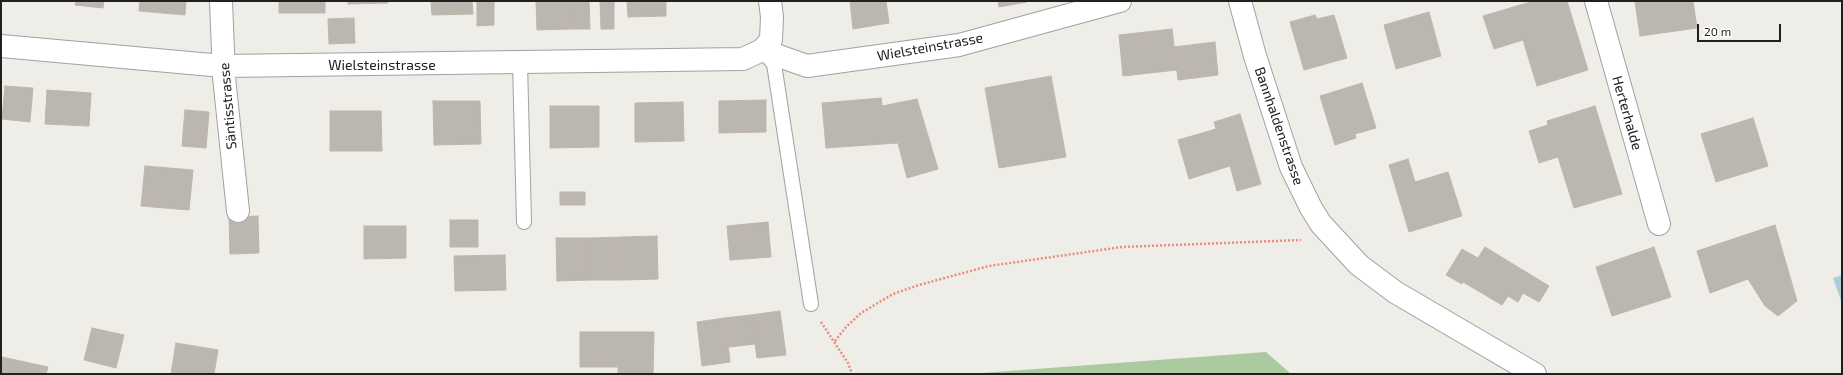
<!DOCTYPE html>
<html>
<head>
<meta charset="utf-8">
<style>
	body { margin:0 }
	#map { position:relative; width:1843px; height:375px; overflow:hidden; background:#efede7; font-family:"Exo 2",sans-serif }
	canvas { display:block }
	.frame { position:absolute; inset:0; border:2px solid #202020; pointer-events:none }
	.scale { position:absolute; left:1697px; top:24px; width:84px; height:18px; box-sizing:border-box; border:2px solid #202020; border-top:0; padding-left:5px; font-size:12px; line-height:14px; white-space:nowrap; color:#202020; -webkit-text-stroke:3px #fff; paint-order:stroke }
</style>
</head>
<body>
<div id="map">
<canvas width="1843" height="375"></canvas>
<div class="frame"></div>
<div class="scale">20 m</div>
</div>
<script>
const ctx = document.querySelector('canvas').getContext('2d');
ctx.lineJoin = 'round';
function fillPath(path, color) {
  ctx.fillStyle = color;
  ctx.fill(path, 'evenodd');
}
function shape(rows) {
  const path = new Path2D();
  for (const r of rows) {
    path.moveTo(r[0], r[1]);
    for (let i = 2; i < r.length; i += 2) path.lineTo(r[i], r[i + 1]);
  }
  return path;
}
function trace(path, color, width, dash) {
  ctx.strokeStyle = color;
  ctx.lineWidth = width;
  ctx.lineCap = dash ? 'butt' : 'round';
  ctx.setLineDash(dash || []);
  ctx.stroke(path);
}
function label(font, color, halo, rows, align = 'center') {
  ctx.font = font + ' "Exo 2",sans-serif';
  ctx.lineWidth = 3.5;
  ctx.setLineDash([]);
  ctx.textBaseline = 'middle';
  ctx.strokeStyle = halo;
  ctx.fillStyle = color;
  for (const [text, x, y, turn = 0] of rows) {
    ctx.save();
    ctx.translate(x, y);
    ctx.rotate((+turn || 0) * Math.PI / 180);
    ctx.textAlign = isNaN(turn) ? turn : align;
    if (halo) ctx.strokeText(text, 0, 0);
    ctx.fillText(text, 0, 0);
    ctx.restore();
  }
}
const forest = shape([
	[1266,352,1291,374,968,374]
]);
const water = shape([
	[1842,275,1842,303,1833,278]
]);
const building = shape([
	[76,1,104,1,103,8,75,5,76,1],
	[140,1,186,1,185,15,139,11,140,1],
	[279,1,325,1,325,13,279,13,279,1],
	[348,1,388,1,388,3,348,4,348,1],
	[431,1,472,1,473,14,432,15,431,1],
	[477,1,494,1,494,25,477,26,477,1],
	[536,1,570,1,571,29,537,30,536,1],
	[570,1,589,1,590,29,571,29,570,1],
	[600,1,614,1,614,29,601,29,600,1],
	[627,1,666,1,666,16,628,17,627,1],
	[850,1,886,1,889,23,853,29,850,1],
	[998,1,1027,1,1027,2,999,7,998,1],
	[1534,1,1567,1,1588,70,1537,86,1523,40,1494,49,1483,16,1534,1],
	[1635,1,1693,1,1697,28,1640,36,1635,1],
	[1429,12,1441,56,1396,69,1384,25,1429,12],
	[1315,15,1317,19,1334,15,1347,58,1304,70,1290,22,1315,15],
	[354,18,355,43,329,44,328,19,354,18],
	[1172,29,1177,70,1123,76,1119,35,1172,29],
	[1215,42,1218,75,1178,80,1174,47,1215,42],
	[1051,76,1066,157,999,168,985,88,1051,76],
	[1362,83,1376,128,1355,134,1356,138,1335,145,1320,96,1362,83],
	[5,86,33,88,30,122,2,119,5,86],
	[47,90,91,93,89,126,45,124,47,90],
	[881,98,882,106,917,99,938,169,907,178,898,143,826,148,822,103,881,98],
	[766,100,766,132,719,133,719,101,766,100],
	[433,101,480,101,481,144,434,145,433,101],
	[683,102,684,141,635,142,635,103,683,102],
	[550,106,599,106,599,147,550,148,550,106],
	[1595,106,1622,194,1574,208,1558,157,1539,163,1529,131,1548,125,1547,121,1595,106],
	[185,110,209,112,206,148,182,146,185,110],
	[330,111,381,111,382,151,330,151,330,111],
	[1240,114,1261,184,1237,191,1230,166,1189,179,1178,140,1216,129,1214,122,1240,114],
	[1753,118,1768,166,1716,182,1701,134,1753,118],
	[1408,159,1415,182,1448,172,1462,216,1409,232,1389,165,1408,159],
	[145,166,193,170,189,210,141,206,145,166],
	[560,192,585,192,585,205,560,205,560,192],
	[258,216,259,253,230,254,229,217,258,216],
	[450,220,478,220,478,247,450,247,450,220],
	[768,222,771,257,730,260,727,226,768,222],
	[1775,225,1797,301,1778,316,1765,306,1748,279,1710,293,1697,251,1775,225],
	[364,226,406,226,406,258,364,259,364,226],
	[657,236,658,279,623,280,623,237,657,236],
	[623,237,623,280,591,280,590,238,623,237],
	[556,238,590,238,591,280,557,281,556,238],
	[1485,247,1549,286,1539,302,1523,293,1518,302,1508,296,1502,305,1463,282,1462,284,1446,275,1462,249,1478,258,1485,247],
	[1654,247,1671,297,1612,316,1596,267,1654,247],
	[505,255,506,290,455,291,454,256,505,255],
	[780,311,786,355,757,358,751,315,780,311],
	[751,315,755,344,729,347,725,318,751,315],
	[725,318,730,362,702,366,697,322,725,318],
	[92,328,124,335,116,368,84,360,92,328],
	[580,332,654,332,653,374,618,374,618,367,580,367,580,332],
	[176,343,218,350,214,374,171,374,176,343],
	[2,357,48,367,46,374,1,374,2,357]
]);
const path = shape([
	[821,322,848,363,852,374],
	[835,341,846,327,861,313,893,294,919,285,989,266,1122,247,1301,240]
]);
const lane = shape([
	[763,51,774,64,811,304],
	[520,63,524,222]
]);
const street = shape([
	[221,1,224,77,238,211],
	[1240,1,1255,56,1291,167,1311,208,1321,224,1359,265,1395,292,1535,374],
	[1596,1,1659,224],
	[1,46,223,66,743,59,762,50,771,40,772,17,770,1],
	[762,50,807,66,959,45,1120,1]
]);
const streetNames = [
	["Wielsteinstrasse",930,47,-10],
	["Wielsteinstrasse",382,65],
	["Säntisstrasse",228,106,-95],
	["Herterhalde",1627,113,74],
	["Bannhaldenstrasse",1279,126,71]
];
fillPath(forest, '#abcaa0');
fillPath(water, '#accdd8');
fillPath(building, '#bcb6b0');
trace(building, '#c0b5ab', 1);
trace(lane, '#a1a1a1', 16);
trace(street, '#a1a1a1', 24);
trace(path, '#ec8c7c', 2.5, [2, 2]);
trace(lane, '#fff', 14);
trace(street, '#fff', 22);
label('14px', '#202020', '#fff', streetNames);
</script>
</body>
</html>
